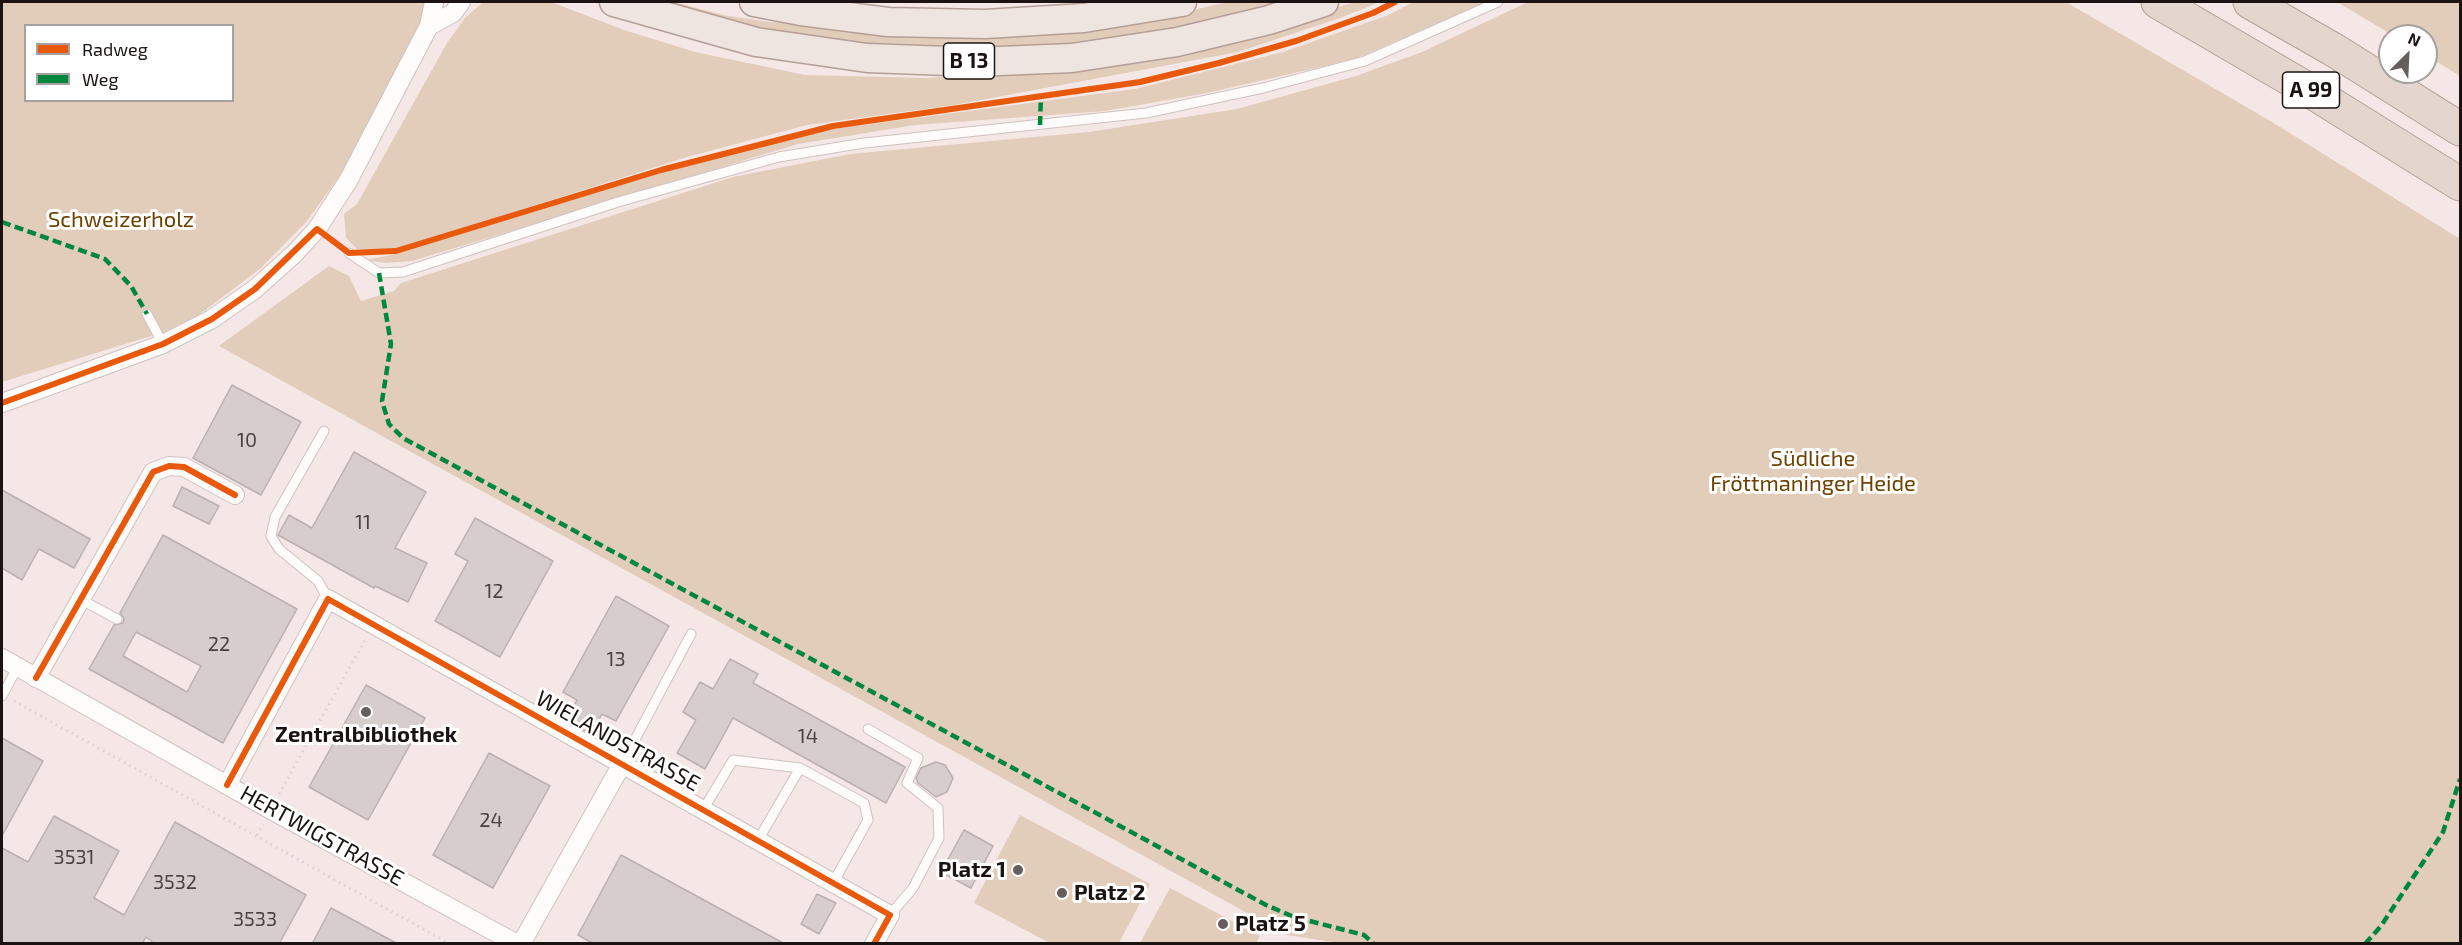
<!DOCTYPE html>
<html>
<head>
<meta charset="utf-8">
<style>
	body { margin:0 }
	#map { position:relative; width:2462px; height:945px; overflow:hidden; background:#f5e7e5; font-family:"Exo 2",sans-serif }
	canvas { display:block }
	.frame { position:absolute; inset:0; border:3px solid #1b1312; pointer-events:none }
	.legend { position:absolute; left:24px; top:24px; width:210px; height:78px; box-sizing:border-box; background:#fff; border:2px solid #a4a1a0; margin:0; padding:8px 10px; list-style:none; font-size:18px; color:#1b1312 }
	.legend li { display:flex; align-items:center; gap:12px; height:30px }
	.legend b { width:30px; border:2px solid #a4a1a0 }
	.north { position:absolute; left:2378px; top:24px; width:60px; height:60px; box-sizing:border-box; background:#fff; border:2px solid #a4a1a0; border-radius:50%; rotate:24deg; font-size:16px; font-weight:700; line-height:24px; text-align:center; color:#1b1312 }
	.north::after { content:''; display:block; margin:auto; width:21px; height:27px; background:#675d5c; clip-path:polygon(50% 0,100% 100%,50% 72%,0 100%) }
</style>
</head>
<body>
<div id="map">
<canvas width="2462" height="945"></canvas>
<div class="frame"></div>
<ul class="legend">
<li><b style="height:8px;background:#e8590c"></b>Radweg</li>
<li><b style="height:8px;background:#00873e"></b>Weg</li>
</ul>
<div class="north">N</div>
</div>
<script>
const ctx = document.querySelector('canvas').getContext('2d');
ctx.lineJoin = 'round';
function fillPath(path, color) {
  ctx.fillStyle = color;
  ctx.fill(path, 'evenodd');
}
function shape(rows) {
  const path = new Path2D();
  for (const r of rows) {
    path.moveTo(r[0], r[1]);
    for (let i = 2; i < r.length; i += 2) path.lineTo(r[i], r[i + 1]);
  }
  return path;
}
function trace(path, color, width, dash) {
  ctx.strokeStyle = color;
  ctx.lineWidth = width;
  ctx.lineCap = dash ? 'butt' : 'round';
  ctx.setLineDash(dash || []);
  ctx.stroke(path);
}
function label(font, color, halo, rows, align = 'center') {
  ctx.font = font + ' "Exo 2",sans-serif';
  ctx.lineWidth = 6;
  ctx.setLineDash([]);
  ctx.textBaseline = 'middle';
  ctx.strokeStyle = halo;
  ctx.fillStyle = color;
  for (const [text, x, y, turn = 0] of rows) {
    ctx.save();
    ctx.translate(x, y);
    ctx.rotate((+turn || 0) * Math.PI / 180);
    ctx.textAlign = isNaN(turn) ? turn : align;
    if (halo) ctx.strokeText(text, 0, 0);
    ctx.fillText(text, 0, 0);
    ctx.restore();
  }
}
const green = shape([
	[2,2,428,2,415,37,346,167,307,221,261,268,200,314,164,332,2,382],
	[26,26,232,26,232,100,26,100],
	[483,2,551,2,624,30,695,52,805,75,926,78,1082,68,1180,55,1355,2,1380,2,1340,18,1238,52,954,105,807,125,687,157,397,249,357,249,346,238,344,214,357,204,447,43,465,18],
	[656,2,674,2,723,15,769,22,815,25,1146,21,1228,2,1279,2,1221,18,1143,35,1049,46,962,49,879,46,811,38,753,27],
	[1414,2,1487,2,1355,59,1207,93,1105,111,915,125,798,144,412,261,385,263,365,260,392,255,692,163,818,131,1135,89,1283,52,1386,16],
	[1528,2,2066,2,2272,122,2460,239,2460,943,1346,944,1287,935,219,346,329,266,349,276,361,301,394,291,401,283,733,177,850,154,1089,132,1237,109,1356,76,1422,52],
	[2337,2,2460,2,2460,76,2426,55,2426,36,2394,36],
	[1020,815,1150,884,1119,943,1050,943,974,903],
	[1170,888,1260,936,1256,943,1140,943]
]);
const building = shape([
	[232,385,301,422,261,495,193,458,232,385],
	[354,452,426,492,395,548,427,563,408,602,375,586,374,588,278,535,289,515,312,528,354,452],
	[182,487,219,506,209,524,173,506,182,487],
	[2,490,90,539,74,568,39,549,22,580,2,568,2,490],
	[475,518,553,561,500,657,435,621,468,561,455,554,475,518],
	[163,535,297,609,223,743,89,669,114,625,123,623,124,618,120,613,163,535],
	[136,632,201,666,187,692,123,656,136,632],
	[616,596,669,626,616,721,602,714,591,734,566,720,577,700,563,692,616,596],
	[730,659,758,674,753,683,905,767,886,803,733,718,705,769,677,753,696,720,683,712,700,682,713,689,730,659],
	[366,685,425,718,368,820,309,787,366,685],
	[2,738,43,761,2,836,2,738],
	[489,753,550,786,493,888,433,855,489,753],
	[936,762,945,765,953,778,947,792,936,797,918,783,916,778,921,768,936,762],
	[54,816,119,851,94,898,124,915,175,822,306,895,279,944,155,944,146,937,142,944,2,944,2,848,28,862,54,816],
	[964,830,993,846,971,888,941,872,964,830],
	[621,855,785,944,594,944,578,935,621,855],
	[817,894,836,903,819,934,801,924,817,894],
	[331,908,398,944,312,944,331,908]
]);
const path = shape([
	[14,701,450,944],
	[279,794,365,640],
	[257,835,263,824]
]);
const service = shape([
	[349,253,379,273,403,272,618,202,779,157,864,143,1146,113,1263,88,1365,61,1498,2],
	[147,314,163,344],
	[324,431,275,517,271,536,279,549,318,581,328,599],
	[80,599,117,619],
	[2,696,17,668],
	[868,729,918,758,907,783,938,808,939,838,913,888,890,915],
	[622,764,691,634],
	[800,768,864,803,868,820,833,883],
	[703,810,733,760,800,768,757,842]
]);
const minor = shape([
	[432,20,429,26,453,13,461,2],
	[2,403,163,344,212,319,255,289,294,254,317,229,348,181,429,26,434,2],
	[2,658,271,810,517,944],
	[36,678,153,472,169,466,184,467,235,495],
	[227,785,328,599,890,915,874,944],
	[521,944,622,764]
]);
const primary = shape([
	[614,2,756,42,867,58,975,62,1072,58,1177,42,1269,20,1324,2],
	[754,2,801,11,888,22,985,24,1084,18,1182,2]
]);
const motorway = shape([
	[2158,2,2304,87,2460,184],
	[2250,2,2334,50,2460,129]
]);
const quiet = shape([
	[1040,125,1041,95],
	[2,222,105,259,131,286,147,314],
	[379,273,391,344,382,401,389,424,403,438,1266,905,1294,917,1364,935,1374,944],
	[2365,944,2381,926,2443,832,2460,779]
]);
const cycleway = shape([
	[2,403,163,344,212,319,255,289,317,229,349,253,396,251,661,170,833,126,1140,82,1219,63,1296,41,1373,13,1395,2],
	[36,678,153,472,169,466,184,467,235,495],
	[227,785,328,599,890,915,874,944]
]);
const markers = [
	[366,712,6,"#675d5c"],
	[1018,870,6,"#675d5c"],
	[1062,893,6,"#675d5c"],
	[1223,924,6,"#675d5c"]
];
const numberNames = [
	["10",247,440],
	["11",363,522],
	["12",494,591],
	["22",219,644],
	["13",616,659],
	["14",808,736],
	["24",491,820],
	["3531",74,857],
	["3532",175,882],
	["3533",255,919]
];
const shields = [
	[969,61,51],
	[2311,90,57]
];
const shieldNames = [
	["B 13",969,61],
	["A 99",2311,90]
];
const parkNames = [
	["Schweizerholz",121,220],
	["Südliche",1813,459],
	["Fröttmaninger Heide",1813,484]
];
const poiNames = [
	["Zentralbibliothek",366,735,"center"],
	["Platz 1",1006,870,"right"],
	["Platz 2",1074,893],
	["Platz 5",1235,924]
];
const streetNames = [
	["WIELANDSTRASSE",618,741,29],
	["HERTWIGSTRASSE",322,836,29]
];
fillPath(green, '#e2ccba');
fillPath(building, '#d8cdcd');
trace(building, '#bbb0b0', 1.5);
trace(service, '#cec3c1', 11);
trace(minor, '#cec3c1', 20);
trace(primary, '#b49f96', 31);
trace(motorway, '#b49f96', 35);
trace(path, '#d7d3d3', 3, [1.5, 4.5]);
trace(service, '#fefbfb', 9);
trace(minor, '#fefbfb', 18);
trace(primary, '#eee4e0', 28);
trace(motorway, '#e4d5ce', 33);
trace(quiet, '#00873e', 4.5, [9, 4.5]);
trace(cycleway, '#e8590c', 6);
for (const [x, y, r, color] of markers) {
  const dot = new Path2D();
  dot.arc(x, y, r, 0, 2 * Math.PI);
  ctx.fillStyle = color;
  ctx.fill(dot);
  trace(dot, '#fff', 2);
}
label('20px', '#4a4241', null, numberNames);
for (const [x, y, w] of shields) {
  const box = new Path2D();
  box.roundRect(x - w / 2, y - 18, w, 36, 4.5);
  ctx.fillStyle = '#fff';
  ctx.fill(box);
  trace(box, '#1b1312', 1.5);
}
label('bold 21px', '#1b1312', null, shieldNames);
label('22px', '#6e4101', '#fff', parkNames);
label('bold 22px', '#1b1312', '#fff', poiNames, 'left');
label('22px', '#1b1312', '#fff', streetNames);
</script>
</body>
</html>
